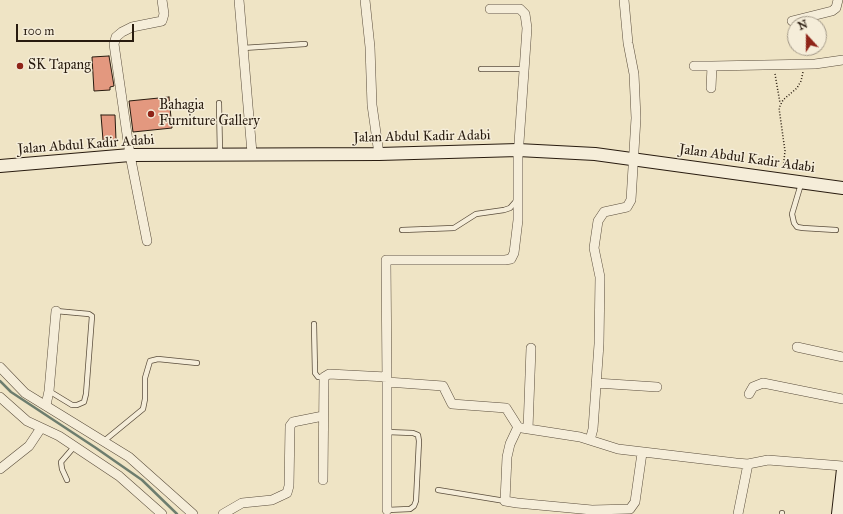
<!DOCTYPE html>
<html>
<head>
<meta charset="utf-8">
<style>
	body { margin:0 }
	#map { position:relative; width:843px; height:514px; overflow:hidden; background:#efe4c5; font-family:"IM FELL Great Primer",serif }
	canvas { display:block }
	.north { position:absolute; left:787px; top:16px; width:40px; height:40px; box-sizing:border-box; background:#f5edd9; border:1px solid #a39988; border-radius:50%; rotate:339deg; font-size:11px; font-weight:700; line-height:16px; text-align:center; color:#281b0f }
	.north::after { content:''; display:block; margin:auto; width:14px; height:18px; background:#8f2418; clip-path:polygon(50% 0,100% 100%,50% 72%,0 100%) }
	.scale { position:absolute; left:16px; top:24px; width:118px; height:18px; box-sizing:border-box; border:2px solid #281b0f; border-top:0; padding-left:5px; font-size:12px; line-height:14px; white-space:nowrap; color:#281b0f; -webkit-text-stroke:3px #f5edd9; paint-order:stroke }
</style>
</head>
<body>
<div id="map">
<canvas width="843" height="514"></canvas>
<div class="north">N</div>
<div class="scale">100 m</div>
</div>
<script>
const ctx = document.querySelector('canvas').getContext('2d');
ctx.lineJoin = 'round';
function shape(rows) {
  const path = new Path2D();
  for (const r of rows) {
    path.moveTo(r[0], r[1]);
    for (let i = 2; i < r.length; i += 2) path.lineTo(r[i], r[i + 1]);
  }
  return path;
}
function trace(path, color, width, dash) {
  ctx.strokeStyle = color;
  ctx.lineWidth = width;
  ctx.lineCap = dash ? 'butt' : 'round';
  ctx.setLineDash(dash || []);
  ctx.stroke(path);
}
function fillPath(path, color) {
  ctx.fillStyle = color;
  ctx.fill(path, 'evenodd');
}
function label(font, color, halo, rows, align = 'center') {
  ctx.font = font + ' "IM FELL Great Primer",serif';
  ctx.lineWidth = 3;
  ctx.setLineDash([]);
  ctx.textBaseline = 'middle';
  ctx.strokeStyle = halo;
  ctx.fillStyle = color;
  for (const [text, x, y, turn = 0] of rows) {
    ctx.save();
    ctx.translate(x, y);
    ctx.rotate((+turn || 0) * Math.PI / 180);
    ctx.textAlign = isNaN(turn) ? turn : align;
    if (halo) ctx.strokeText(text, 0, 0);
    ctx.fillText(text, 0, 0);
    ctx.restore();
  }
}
const stream = shape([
	[0,381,11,392,96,448,142,480,177,514]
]);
const building = shape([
	[109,56,114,86,110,87,110,90,94,91,92,57,109,56],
	[169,97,172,128,133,132,129,101,169,97],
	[101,115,115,115,116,140,103,140,101,115]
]);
const path = shape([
	[775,74,780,103],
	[783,169,785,151,779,108,783,100,797,88,801,81,803,72]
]);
const lane = shape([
	[243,48,305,44],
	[481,69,524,69],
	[219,103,220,154],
	[801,184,792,214,794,223,797,227,803,228,836,230],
	[402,230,454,228,476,214,504,210,510,208,517,200],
	[314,324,315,373,318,377,324,377],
	[49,391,72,405,77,405,84,402,86,394,92,316,89,314,56,311],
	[387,432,413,433,418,435,419,441,416,501,414,506,410,509,387,510],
	[104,441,143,409,145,399,145,378,150,361,158,359,197,363],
	[67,480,62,469,61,462,74,447],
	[438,490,505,501],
	[782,514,782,513]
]);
const street = shape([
	[239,0,252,153],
	[365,0,370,47,372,105,379,154],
	[490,9,520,9,525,14,527,28,518,157,518,220,514,253,511,259,505,260,386,260,387,382,443,386,452,404,506,408,518,427,522,428,580,437,618,449,736,463,748,464,768,460,843,466],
	[792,21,832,11,836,8,838,0],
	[694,66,712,66],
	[711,88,712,66,815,64,843,60],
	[147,241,130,155,114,44,116,37,122,32,132,27,162,21,164,14,162,0],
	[797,347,843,357],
	[0,367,25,393,129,457,193,514],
	[387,382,387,510],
	[596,383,657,387],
	[749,394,753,387,763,383,843,399],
	[0,397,27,421,59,436,119,476,162,514],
	[46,405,49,391,56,311],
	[518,427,510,444,507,457,505,501,517,503,592,510,630,509,635,502,642,453],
	[528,429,531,348],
	[590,440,593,429,599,344,600,277,594,248,598,221,604,212,627,207,631,200,636,118,634,74,628,43,624,0],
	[0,469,29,446,41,428],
	[323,480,324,377,329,374,387,377],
	[223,514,242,503,272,500,287,493,289,486,290,426,293,422,323,416],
	[738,514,748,464]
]);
const secondary = shape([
	[0,166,130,155,379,154,518,150,595,154,843,188],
	[838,514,843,469]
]);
const markers = [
	[20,66,4,"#8f2418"],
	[151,114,4,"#8f2418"]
];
const poiNames = [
	["SK Tapang",28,66],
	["Bahagia",159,106],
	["Furniture Gallery",159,122]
];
const streetNames = [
	["Jalan Abdul Kadir Adabi",422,137,-1],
	["Jalan Abdul Kadir Adabi",86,145,-4],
	["Jalan Abdul Kadir Adabi",747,159,8]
];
trace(stream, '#6d7d6e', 2.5);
fillPath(building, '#e3987f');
trace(building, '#281b0f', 1);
trace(lane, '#5a4d3c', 6);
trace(street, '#5a4d3c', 10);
trace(secondary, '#281b0f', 14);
trace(path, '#281b0f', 1.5, [1, 2]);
trace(lane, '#f5edd9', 4.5);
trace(street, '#f5edd9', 9);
trace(secondary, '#f5edd9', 12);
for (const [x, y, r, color] of markers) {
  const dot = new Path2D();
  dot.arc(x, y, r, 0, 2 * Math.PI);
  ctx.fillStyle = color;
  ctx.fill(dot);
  trace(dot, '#f5edd9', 1.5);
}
label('14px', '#281b0f', '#f5edd9', poiNames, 'left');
label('14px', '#281b0f', '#f5edd9', streetNames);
</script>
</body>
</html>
